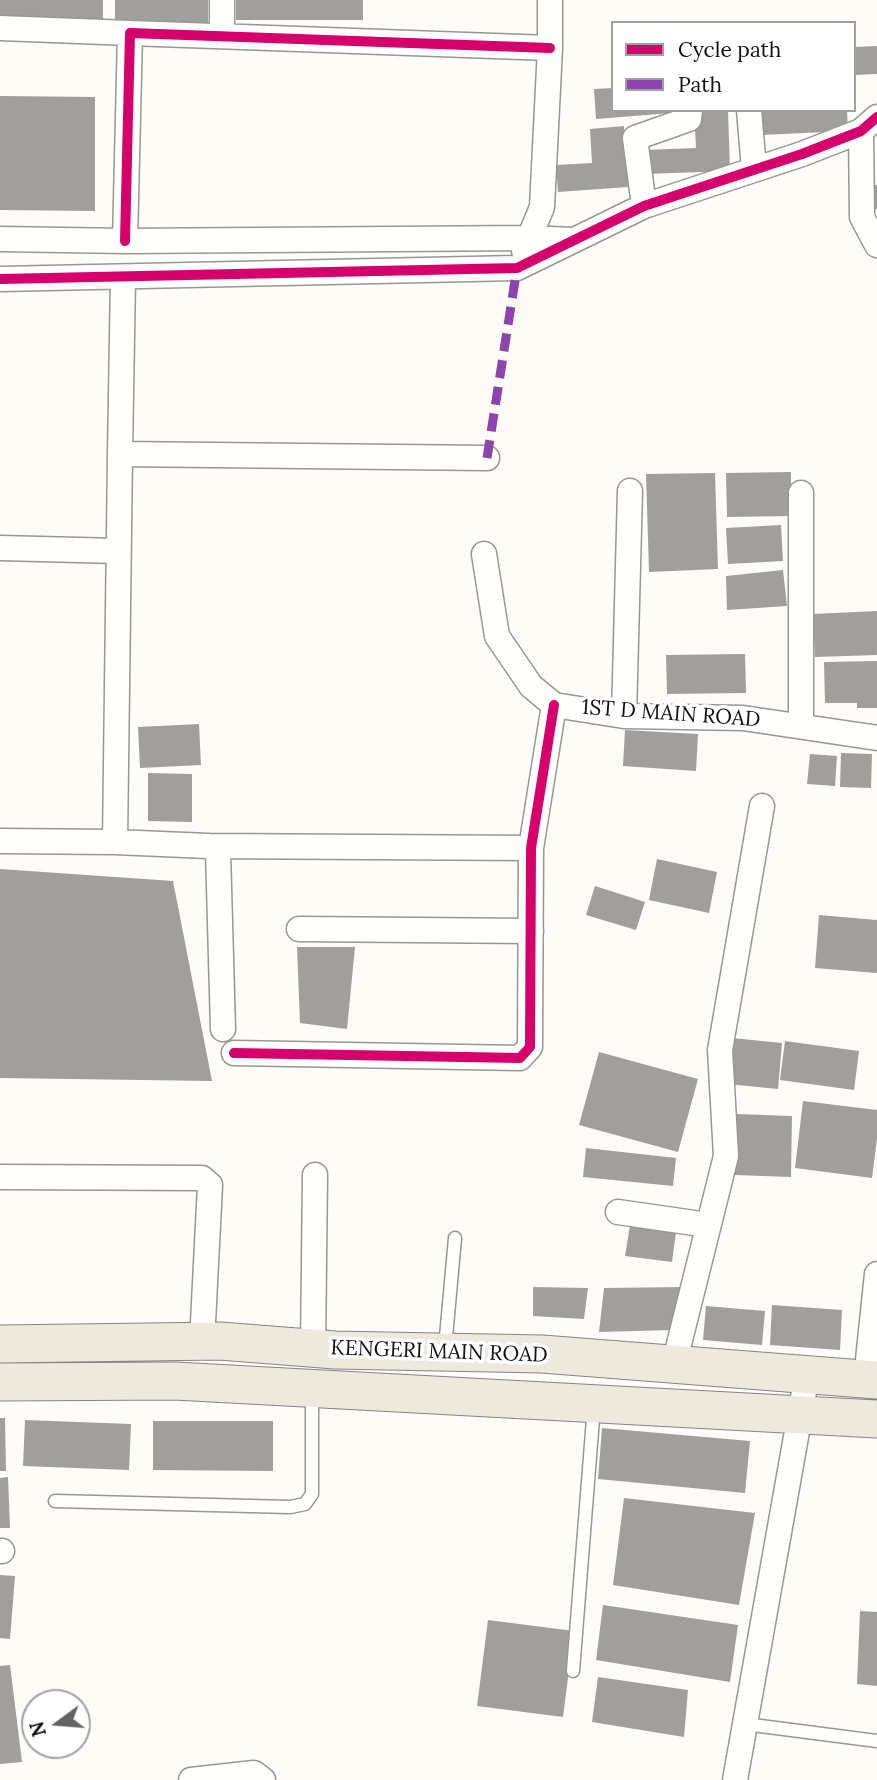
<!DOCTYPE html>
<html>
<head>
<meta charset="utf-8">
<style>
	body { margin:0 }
	#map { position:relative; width:877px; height:1780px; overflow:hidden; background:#fdfcf7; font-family:Lora,serif }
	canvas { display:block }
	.legend { position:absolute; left:611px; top:21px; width:245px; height:91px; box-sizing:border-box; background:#fff; border:2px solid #a0a0a0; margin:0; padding:9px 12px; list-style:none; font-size:21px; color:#111 }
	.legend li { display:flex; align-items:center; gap:14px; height:35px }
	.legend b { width:35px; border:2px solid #a0a0a0 }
	.north { position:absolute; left:21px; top:1689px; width:70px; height:70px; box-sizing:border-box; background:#fff; border:2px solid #a0a0a0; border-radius:50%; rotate:254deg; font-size:19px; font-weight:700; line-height:28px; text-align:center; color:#111 }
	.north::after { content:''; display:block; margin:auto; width:24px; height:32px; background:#646362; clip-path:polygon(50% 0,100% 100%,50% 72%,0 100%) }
</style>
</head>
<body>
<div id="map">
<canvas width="877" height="1780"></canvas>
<ul class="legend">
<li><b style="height:9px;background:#d6006c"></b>Cycle path</li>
<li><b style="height:9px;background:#8e44ad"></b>Path</li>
</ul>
<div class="north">N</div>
</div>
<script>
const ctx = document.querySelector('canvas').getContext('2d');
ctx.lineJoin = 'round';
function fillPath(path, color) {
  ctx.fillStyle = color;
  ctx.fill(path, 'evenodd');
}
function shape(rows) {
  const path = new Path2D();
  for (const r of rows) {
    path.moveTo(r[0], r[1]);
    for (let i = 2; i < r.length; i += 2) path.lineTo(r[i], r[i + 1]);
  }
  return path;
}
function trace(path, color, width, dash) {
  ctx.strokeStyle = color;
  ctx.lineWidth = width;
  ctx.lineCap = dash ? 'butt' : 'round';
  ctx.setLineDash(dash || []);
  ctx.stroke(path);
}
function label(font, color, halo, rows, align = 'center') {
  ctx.font = font + ' Lora,serif';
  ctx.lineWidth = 7;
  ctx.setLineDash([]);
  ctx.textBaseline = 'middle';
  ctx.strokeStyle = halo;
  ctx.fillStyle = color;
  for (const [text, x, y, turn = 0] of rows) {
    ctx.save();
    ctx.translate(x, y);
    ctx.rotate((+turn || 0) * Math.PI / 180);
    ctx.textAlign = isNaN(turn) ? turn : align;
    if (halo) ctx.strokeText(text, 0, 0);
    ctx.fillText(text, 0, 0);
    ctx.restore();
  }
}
const building = shape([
	[0,0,103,0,103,19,0,19],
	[115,0,208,0,208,31,115,30],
	[236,0,363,0,363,20,236,20],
	[877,46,877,74,854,75,854,47],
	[613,88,613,110,684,110,684,112,596,119,594,89],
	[0,96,95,97,95,211,0,210],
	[694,110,728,110,730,171,645,174,644,150,696,148],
	[760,110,847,110,848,131,761,135],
	[624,126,628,187,558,192,556,165,592,163,590,129],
	[869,185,877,185,877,209,869,210],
	[791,472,791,516,727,517,726,473],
	[715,473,718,569,649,572,646,474],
	[781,525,783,561,728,564,726,528],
	[783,570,787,606,727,610,726,576],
	[877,611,877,655,815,657,813,614],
	[745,654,746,693,667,694,666,655],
	[877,661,877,708,857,708,857,703,825,703,824,662],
	[199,724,201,765,140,768,138,727],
	[625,730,698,734,696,771,623,766],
	[841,753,872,754,871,788,840,787],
	[810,754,837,756,835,786,807,784],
	[148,773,192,774,192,822,148,821],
	[657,859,717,872,709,913,649,900],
	[0,869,173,881,212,1081,0,1078],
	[595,886,645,902,636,930,586,915],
	[819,915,877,920,877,973,815,968],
	[297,947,355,947,347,1029,300,1023],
	[732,1038,782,1043,778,1089,727,1084],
	[785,1041,859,1051,854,1090,780,1080],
	[599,1052,698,1079,678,1152,579,1125],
	[803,1101,877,1110,877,1139,872,1178,795,1168],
	[737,1114,792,1116,791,1177,735,1175],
	[586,1148,676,1158,673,1186,583,1177],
	[631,1219,677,1225,672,1262,625,1256],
	[533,1287,588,1288,584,1319,533,1316],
	[683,1287,672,1330,599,1332,604,1288],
	[772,1305,842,1310,840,1350,770,1345],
	[706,1306,765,1311,762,1345,703,1340],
	[0,1418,5,1418,6,1471,0,1471],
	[25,1420,131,1424,129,1470,23,1466],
	[153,1421,273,1421,273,1471,153,1470],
	[602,1428,750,1441,745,1493,598,1479],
	[8,1477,10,1528,0,1528,0,1478],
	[624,1498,755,1513,739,1605,613,1585],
	[0,1575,15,1576,10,1639,0,1638],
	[603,1605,738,1625,730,1682,596,1660],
	[860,1611,877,1612,877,1686,857,1684],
	[488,1620,574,1631,563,1717,477,1706],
	[10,1665,22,1762,0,1764,0,1666],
	[598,1677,688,1690,684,1737,592,1722]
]);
const lane = shape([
	[445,1348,455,1238],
	[55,1501,290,1507,305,1504,312,1494,312,1393],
	[573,1671,594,1406],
	[745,1724,877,1741]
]);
const street = shape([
	[0,28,130,33],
	[222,36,222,0],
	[749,110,754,169],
	[861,131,862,217,877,245],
	[644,206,635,138,689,119,690,110],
	[0,239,125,241,529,238,572,240],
	[125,241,130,33,550,48],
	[524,251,542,207,550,48,550,0],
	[123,278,120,454,487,458],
	[0,279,517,268,644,206,802,154,861,131,877,117],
	[0,548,118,551],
	[484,554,497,636,531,686,554,705,624,716,743,718,877,738],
	[624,716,630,491],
	[801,725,801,493],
	[0,841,115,842,120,454],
	[115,842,208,846,218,851,223,1029],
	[208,846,531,848],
	[299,929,531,931],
	[234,1053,520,1058,530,1047,531,848,554,705],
	[0,1177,202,1178,210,1185,202,1342],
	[618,1212,708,1225],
	[313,1348,315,1175],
	[674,1364,726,1156,720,1050,762,806],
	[866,1379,877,1274],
	[0,1551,2,1551],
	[191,1780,254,1773,263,1780],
	[735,1780,807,1375]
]);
const primary = shape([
	[0,1344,220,1341,335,1350,542,1354,877,1380],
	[0,1382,175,1381,877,1419]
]);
const quiet = shape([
	[487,458,517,268]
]);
const cycleway = shape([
	[125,241,130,33,550,48],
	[0,279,517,268,644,206,802,154,861,131,877,117],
	[234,1053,520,1058,530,1047,531,848,554,705]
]);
const streetNames = [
	["1ST D MAIN ROAD",671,714,4],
	["KENGERI MAIN ROAD",439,1352,2]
];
fillPath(building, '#a19f9c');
trace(lane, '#979795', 15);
trace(street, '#979795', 27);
trace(primary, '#858482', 39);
trace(lane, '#fffffe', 12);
trace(street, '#fffffe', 24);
trace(primary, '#ede9dc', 37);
trace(quiet, '#8e44ad', 9, [18, 9]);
trace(cycleway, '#d6006c', 10);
label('21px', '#111', '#fff', streetNames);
</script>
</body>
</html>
